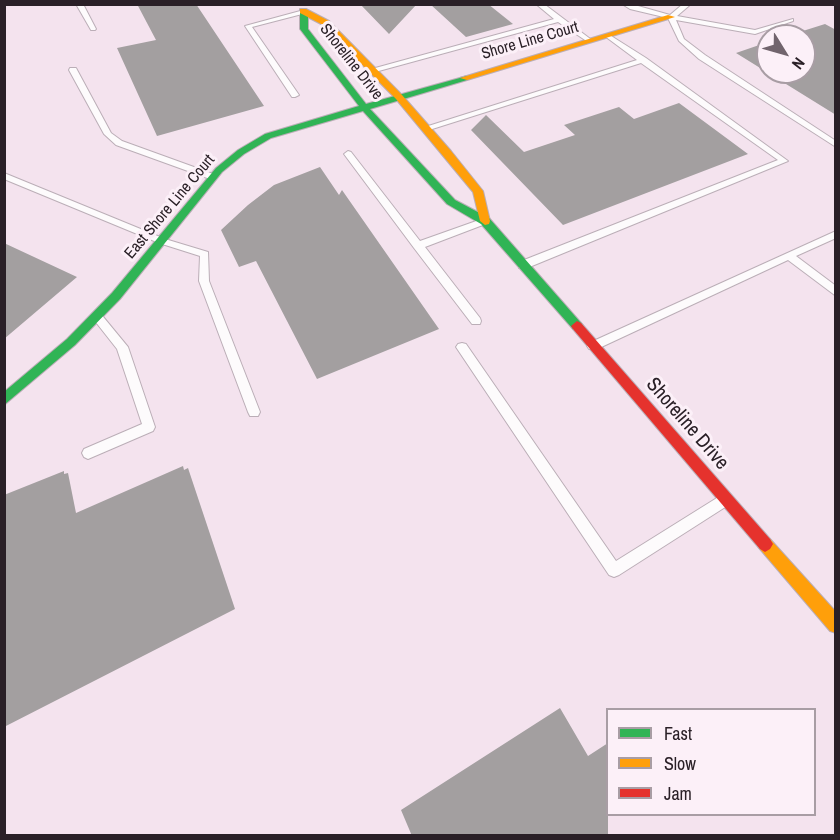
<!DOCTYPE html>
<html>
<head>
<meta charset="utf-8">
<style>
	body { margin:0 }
	#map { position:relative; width:840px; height:840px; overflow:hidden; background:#f4e3ee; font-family:"Archivo Narrow",sans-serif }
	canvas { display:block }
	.frame { position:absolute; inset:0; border:6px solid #2a2027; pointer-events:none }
	.legend { position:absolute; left:606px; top:708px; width:210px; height:108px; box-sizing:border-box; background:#fcf0f8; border:2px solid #a89da4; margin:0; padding:8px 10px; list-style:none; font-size:18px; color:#2a2027 }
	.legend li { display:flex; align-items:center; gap:12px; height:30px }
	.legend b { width:30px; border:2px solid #a89da4 }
	.north { position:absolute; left:756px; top:24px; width:60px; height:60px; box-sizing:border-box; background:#fcf0f8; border:2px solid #a89da4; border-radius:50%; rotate:127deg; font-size:16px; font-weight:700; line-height:24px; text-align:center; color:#2a2027 }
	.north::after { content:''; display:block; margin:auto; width:21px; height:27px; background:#71646d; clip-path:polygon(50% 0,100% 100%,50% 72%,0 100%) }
</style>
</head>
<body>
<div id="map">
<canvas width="840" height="840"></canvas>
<div class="frame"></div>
<ul class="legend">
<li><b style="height:8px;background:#30b455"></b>Fast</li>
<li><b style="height:8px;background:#ff9f0a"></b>Slow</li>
<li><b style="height:8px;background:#e5322d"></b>Jam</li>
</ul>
<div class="north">N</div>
</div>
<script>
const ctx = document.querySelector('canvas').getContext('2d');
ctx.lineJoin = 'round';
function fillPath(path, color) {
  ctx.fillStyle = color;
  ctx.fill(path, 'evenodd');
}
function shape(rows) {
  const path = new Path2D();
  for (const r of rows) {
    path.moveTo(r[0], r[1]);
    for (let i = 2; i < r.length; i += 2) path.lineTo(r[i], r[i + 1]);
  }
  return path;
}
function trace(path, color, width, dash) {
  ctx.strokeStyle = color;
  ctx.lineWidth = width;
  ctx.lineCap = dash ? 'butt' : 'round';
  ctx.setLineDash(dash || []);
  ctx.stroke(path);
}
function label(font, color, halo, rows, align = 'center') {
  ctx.font = font + ' "Archivo Narrow",sans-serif';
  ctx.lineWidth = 6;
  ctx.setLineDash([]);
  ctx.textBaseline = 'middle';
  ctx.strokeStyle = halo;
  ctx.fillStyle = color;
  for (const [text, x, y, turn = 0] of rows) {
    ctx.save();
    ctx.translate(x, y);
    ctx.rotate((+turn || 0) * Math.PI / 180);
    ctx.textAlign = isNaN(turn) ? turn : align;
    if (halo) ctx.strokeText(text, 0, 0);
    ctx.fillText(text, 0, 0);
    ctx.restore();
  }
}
const building = shape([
	[137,4,196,4,264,106,157,136,117,48,156,40],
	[360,4,417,4,389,34],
	[430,4,488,4,513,24,466,37],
	[825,24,836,30,836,115,736,53,768,42,768,72,804,72,804,36,787,36],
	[679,103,748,154,563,225,471,130,486,115,524,152,575,135,564,125,619,107,634,119],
	[320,167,339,195,342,190,439,329,317,379,256,261,239,267,221,230,248,205,274,185],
	[4,243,77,277,4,339],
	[183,466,184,470,188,468,235,609,4,727,4,495,64,471,64,474,68,473,76,513],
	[560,708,588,756,608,743,608,836,412,836,401,810]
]);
const lane = shape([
	[76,4,83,4,96,29,95,30,91,30,76,4],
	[536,4,544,4,593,41,588,42,558,22,375,72,368,70,554,19,536,4],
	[622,4,631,4,670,15,683,4,691,4,677,16,755,30,793,19,793,21,755,34,676,20,684,39,705,55,836,141,836,147,699,59,679,41,668,18,630,9,622,4],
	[304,10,307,12,306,13,252,27,299,95,295,97,292,97,245,26,304,10],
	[608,34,646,58,788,161,527,268,519,268,519,262,778,160,641,63,429,130,422,128,637,60,606,37,605,36,608,34],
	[70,68,76,68,111,133,122,141,216,175,216,179,210,179,116,145,104,134,69,70,70,68],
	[348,151,351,152,420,241,482,219,488,219,488,223,425,247,480,318,481,321,480,324,472,324,414,248,344,154,348,151],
	[4,173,165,239,208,252,209,281,260,412,258,416,250,416,248,412,199,281,200,256,159,243,4,179,4,173],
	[836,231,836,238,796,256,836,286,836,296,788,260,597,349,589,349,587,346,589,343,836,231],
	[96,312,100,313,128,347,155,427,153,431,88,459,84,457,82,453,84,449,142,424,117,349,91,316,96,312],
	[462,343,466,344,616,561,720,496,725,494,730,496,732,500,730,504,619,575,614,577,609,575,458,350,456,347,458,344,462,343]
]);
const fast = shape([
	[304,10,308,12,308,29,366,104,467,76,467,80,370,109,455,200,489,218,581,323,583,326,581,329,573,329,481,224,447,204,363,111,271,138,244,154,222,172,120,299,75,345,4,405,4,392,67,339,112,293,216,168,238,150,265,134,359,106,300,29,300,12,304,10]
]);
const slow = shape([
	[300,9,306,9,329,21,402,95,451,151,483,191,490,221,489,224,485,225,480,221,473,192,396,99,323,25,300,13,300,9],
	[668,15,675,17,467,80,460,78,668,15],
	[765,536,770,539,836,612,836,633,830,631,760,549,757,544,760,539,765,536]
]);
const jam = shape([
	[577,321,581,323,770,539,773,544,770,549,765,552,760,549,573,329,571,326,577,321]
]);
const farStreetnames = [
	["Shore Line Court",530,41,-16],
	["Shoreline Drive",351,62,52],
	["East Shore Line Court",170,207,-50]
];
const streetNames = [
	["Shoreline Drive",687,424,49]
];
fillPath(building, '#a39fa0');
trace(lane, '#bbaeb7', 2);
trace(fast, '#bbaeb7', 2);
trace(slow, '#bbaeb7', 2);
trace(jam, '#bbaeb7', 2);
fillPath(lane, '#fdfbfc');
fillPath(fast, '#30b455');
fillPath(slow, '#ff9f0a');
fillPath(jam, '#e5322d');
label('16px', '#2a2027', '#fcf0f8', farStreetnames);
label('20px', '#2a2027', '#fcf0f8', streetNames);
</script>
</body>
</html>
